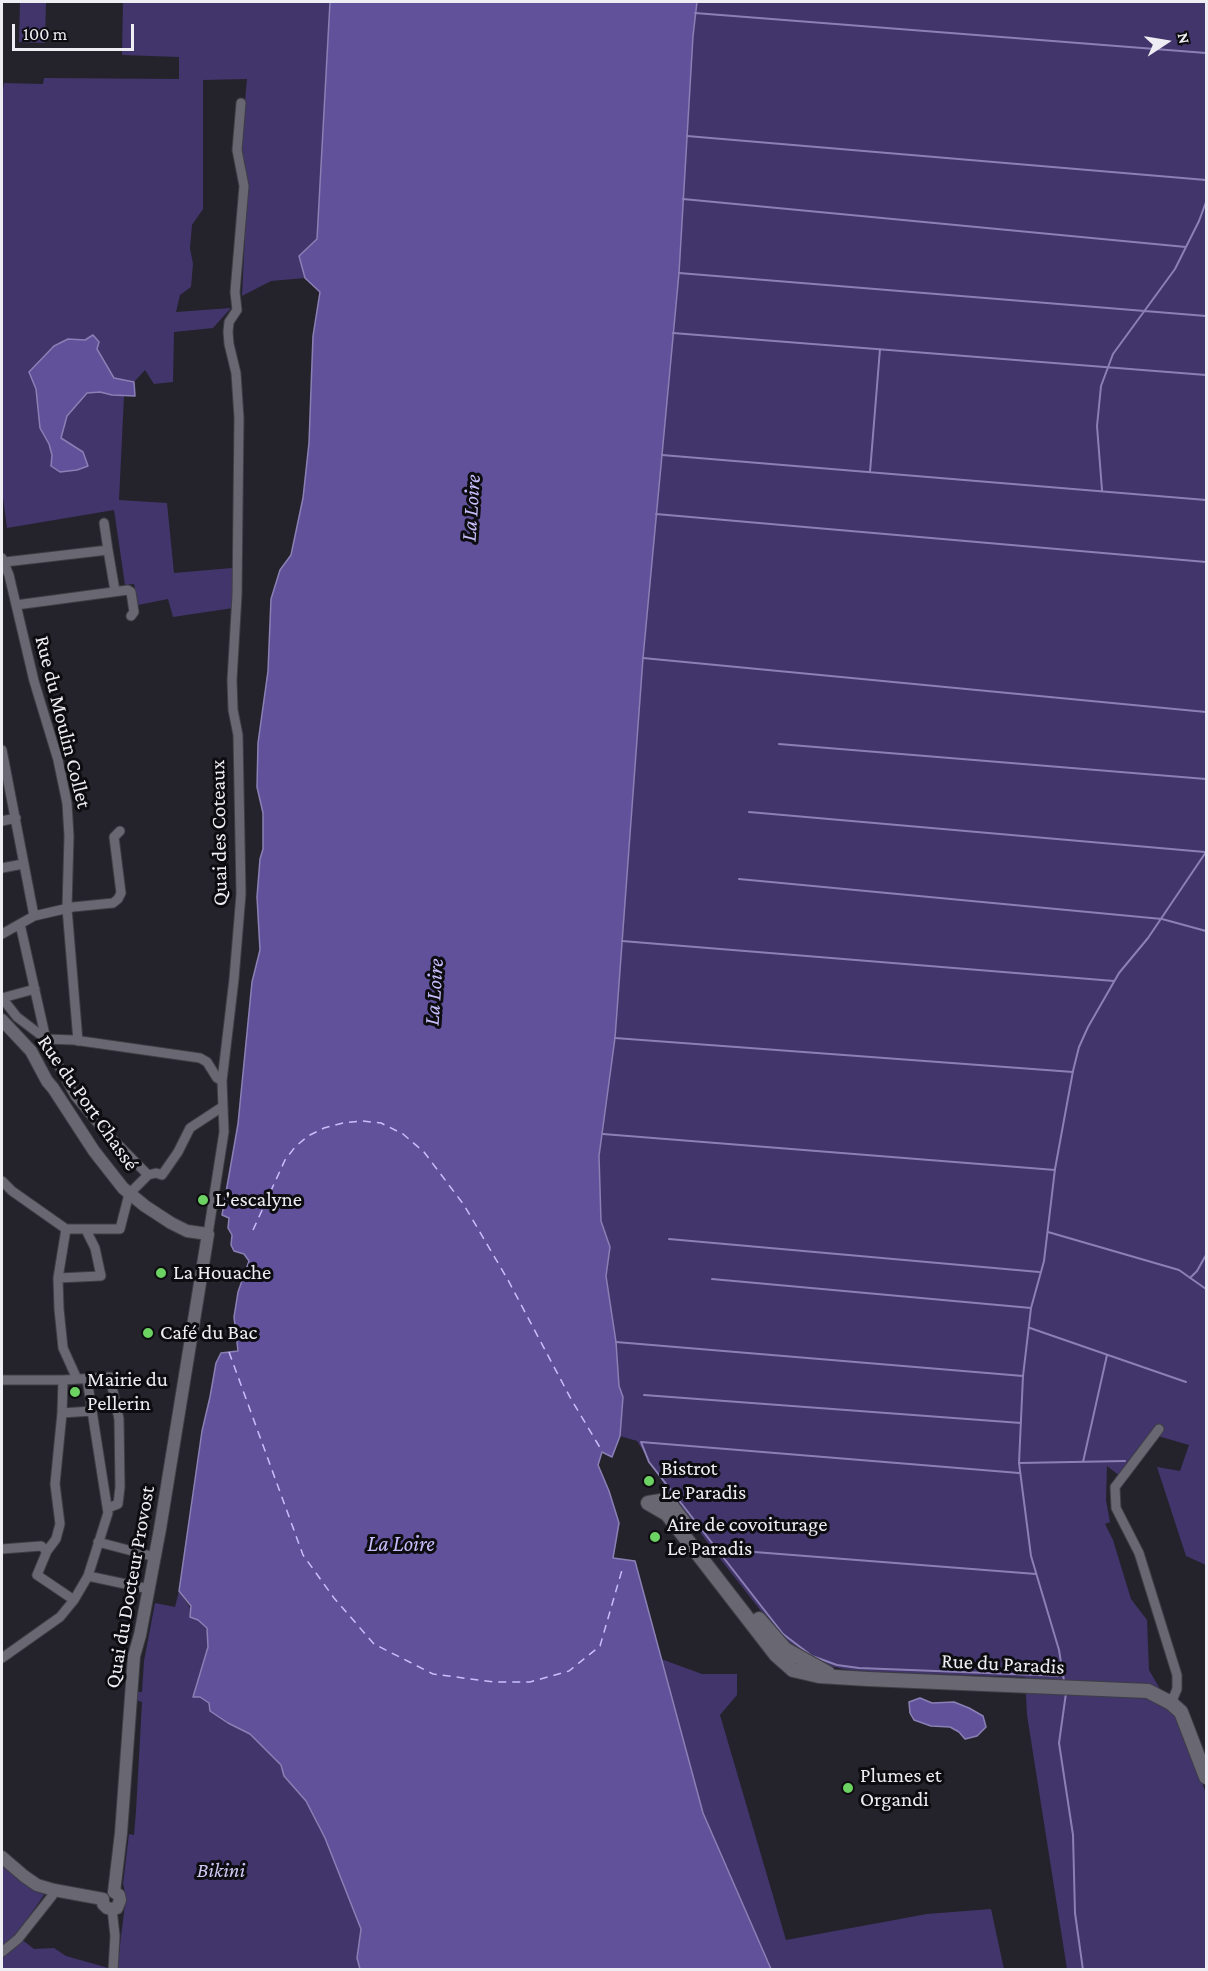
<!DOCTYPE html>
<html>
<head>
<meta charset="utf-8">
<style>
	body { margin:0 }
	#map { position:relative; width:1208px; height:1971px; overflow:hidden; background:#24232b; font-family:"Crimson Pro",serif }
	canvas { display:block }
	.frame { position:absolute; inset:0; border:3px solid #eeedf3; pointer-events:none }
	.north { position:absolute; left:1136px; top:12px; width:60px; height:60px; -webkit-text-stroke:4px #0d0d11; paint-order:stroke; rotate:78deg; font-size:16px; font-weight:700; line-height:24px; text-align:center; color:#eeedf3 }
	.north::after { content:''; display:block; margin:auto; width:21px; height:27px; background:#eeedf3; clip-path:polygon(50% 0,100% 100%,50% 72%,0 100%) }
	.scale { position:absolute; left:12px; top:24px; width:122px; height:27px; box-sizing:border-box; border:3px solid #eeedf3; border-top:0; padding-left:8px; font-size:18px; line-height:21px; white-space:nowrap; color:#eeedf3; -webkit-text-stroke:4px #0d0d11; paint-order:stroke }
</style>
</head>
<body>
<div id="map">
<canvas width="1208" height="1971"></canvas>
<div class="frame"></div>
<div class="north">N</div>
<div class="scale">100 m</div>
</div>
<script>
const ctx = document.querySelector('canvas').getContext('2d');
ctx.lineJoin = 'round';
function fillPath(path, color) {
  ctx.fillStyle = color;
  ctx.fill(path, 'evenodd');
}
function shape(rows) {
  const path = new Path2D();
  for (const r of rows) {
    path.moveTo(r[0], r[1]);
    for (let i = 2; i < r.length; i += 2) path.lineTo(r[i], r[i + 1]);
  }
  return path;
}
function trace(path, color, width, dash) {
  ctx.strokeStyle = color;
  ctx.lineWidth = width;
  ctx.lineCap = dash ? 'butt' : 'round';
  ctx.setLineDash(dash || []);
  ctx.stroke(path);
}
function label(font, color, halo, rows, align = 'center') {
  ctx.font = font + ' "Crimson Pro",serif';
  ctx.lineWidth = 6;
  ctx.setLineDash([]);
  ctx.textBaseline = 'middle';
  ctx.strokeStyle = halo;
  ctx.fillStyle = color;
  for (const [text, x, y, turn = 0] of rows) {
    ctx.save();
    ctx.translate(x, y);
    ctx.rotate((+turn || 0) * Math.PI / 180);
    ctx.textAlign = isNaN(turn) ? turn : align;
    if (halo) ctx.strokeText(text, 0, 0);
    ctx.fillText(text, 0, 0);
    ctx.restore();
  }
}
const green = shape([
	[20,2,46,2,45,43,19,42],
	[123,2,330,2,317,239,299,256,305,278,271,281,242,296,247,190,241,144,247,79,203,80,203,209,192,225,190,248,193,264,191,287,180,295,176,312,231,308,213,328,174,332,173,382,154,384,145,370,134,382,115,378,97,349,85,340,68,339,54,346,30,372,36,389,40,428,49,444,52,455,51,466,83,452,61,439,67,416,87,393,100,392,124,396,119,500,167,503,174,573,232,568,233,608,173,617,168,599,138,605,134,584,125,585,114,510,7,528,3,498,2,95,4,83,43,84,44,78,179,79,179,57,122,55],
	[697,2,1206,2,1206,1565,1186,1556,1157,1467,1180,1471,1189,1445,1151,1434,1120,1476,1107,1466,1106,1500,1110,1522,1105,1524,1113,1540,1131,1599,1147,1620,1149,1670,1177,1718,1206,1793,1206,1969,1067,1969,1027,1715,1025,1677,864,1672,844,1669,825,1665,794,1648,783,1639,714,1551,666,1487,637,1441,620,1436,623,1397,619,1386,616,1342,606,1276,610,1247,601,1221,599,1156,615,1038,643,658,679,273,693,36],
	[179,1591,198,1620,207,1628,208,1647,193,1696,200,1697,209,1703,210,1711,228,1723,250,1734,281,1765,284,1776,306,1801,325,1838,361,1929,357,1958,360,1969,117,1970,126,1896,123,1884,129,1834,134,1835,136,1811,142,1702,136,1700,136,1692,142,1692,144,1661,155,1603,175,1607],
	[661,1659,702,1674,737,1674,737,1695,720,1715,786,1940,927,1914,991,1909,1004,1969,771,1969,703,1813],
	[2,1861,14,1873,44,1895,16,1935,34,1949,54,1948,66,1956,112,1969,2,1969]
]);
const water = shape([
	[330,2,697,2,693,36,679,273,643,658,615,1038,599,1156,601,1221,610,1247,606,1276,616,1342,619,1386,623,1397,620,1436,612,1457,602,1452,598,1465,609,1491,619,1523,613,1558,635,1561,703,1813,771,1969,360,1969,357,1958,361,1929,325,1838,306,1801,284,1776,281,1765,250,1734,228,1723,210,1711,209,1703,200,1697,193,1697,208,1647,207,1628,198,1620,190,1617,191,1606,179,1591,202,1431,210,1397,216,1363,221,1353,238,1351,234,1317,238,1292,249,1261,244,1254,234,1251,231,1245,232,1235,228,1228,229,1218,222,1215,238,1124,252,982,260,950,257,897,260,859,263,849,263,813,257,787,258,743,268,671,271,599,280,570,291,555,303,498,309,443,313,336,320,292,305,278,299,256,317,239,330,2],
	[93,335,99,342,97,349,114,378,134,382,135,396,112,395,100,392,87,393,67,416,61,438,83,452,88,466,77,470,60,472,51,466,52,455,49,444,40,428,36,389,29,372,54,346,68,339,85,340,93,335],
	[920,1698,932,1703,954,1702,969,1708,983,1716,986,1727,977,1736,965,1739,959,1732,950,1727,931,1726,914,1720,910,1713,909,1702,920,1698]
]);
const stream = shape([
	[695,13,1206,53],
	[687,136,1206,180],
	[683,199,1186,247],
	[679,273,1206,316],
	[673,333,1206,375],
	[662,455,1206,500],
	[870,472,880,349],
	[1102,490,1097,426,1101,386,1113,354,1175,269,1199,221,1206,202],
	[656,514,1206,562],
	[643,658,1206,712],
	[779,744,1206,779],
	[749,812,1205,852],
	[739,879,1162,919,1206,931],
	[622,941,1114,981],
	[615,1038,1073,1072],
	[603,1134,1055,1170],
	[1048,1232,1179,1270,1206,1289],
	[669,1239,1039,1272],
	[1190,1278,1197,1271,1206,1255],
	[712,1279,1031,1308],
	[1030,1328,1186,1382],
	[616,1342,1023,1376],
	[644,1395,1021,1423],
	[1083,1462,1107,1355],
	[1019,1463,1125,1461],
	[1019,1473,641,1442,649,1462,783,1634,812,1656,837,1665,859,1668,1063,1676],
	[716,1549,1036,1574],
	[1064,1681,1059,1650,1031,1556,1019,1463,1023,1376,1031,1308,1044,1261,1055,1169,1073,1071,1079,1047,1088,1027,1119,973,1148,938,1206,852],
	[1066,1693,1059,1743,1073,1835,1075,1913,1083,1970]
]);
const ferry = shape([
	[253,1230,285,1160,295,1147,308,1136,324,1128,343,1123,362,1121,381,1123,403,1134,424,1152,464,1205,508,1280,571,1399,602,1451],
	[229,1352,303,1555,334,1598,374,1644,433,1674,494,1682,530,1682,569,1671,600,1646,622,1570]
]);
const minor = shape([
	[104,523,108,550],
	[2,558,9,575,34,681,58,760,67,803,69,836,67,908,78,1041],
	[5,562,108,550,115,591],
	[16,605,128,590,131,592,134,612,131,616],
	[2,750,34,916],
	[2,821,16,818],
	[2,868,23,864],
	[20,924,47,1044,75,1096,100,1126,148,1175],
	[2,934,34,916,73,907,113,903,118,899,121,893,114,837,120,831],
	[2,998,17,1017,46,1039,74,1040,200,1058,207,1062,217,1078,222,1081],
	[2,998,35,989],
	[2,1181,12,1191,66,1229,58,1278,59,1309,63,1348,77,1379],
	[66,1229,120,1229,129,1194,148,1175,156,1173,162,1175,178,1152,190,1128,222,1107],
	[208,1234,224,1132,222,1081,234,979,241,894,238,735,233,710,232,680,237,595,239,418,236,373,229,344,228,332,229,322,237,310,235,292,244,186,237,150,241,103],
	[58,1278,101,1276,95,1248,86,1230],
	[2,1380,63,1380,110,1377,119,1419,120,1487,118,1504,108,1508],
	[62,1413,92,1411],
	[1159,1429,1115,1487,1116,1508,1139,1553,1177,1675,1177,1689,1171,1703],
	[98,1542,155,1557],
	[2,1549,41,1546,47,1551,56,1539,60,1524,55,1484,62,1413,63,1380],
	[47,1551,37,1575,74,1600],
	[88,1576,149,1589],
	[2,1658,60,1617,74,1600,88,1576,108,1513,87,1379],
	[112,1909,115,1936,113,1970],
	[2,1952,18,1939,52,1896,54,1890]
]);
const tertiary = shape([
	[2,1020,31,1051,47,1081,53,1088,94,1151,123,1188,145,1206,171,1223,187,1231,208,1234,160,1529,140,1635,134,1656,121,1833,114,1892],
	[2,1857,24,1876,37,1885,54,1890,103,1899],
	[103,1899,103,1904,107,1908,112,1909,117,1908,120,1900,119,1895,114,1892]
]);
const secondary = shape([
	[648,1503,667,1514,776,1655,793,1670,819,1676,868,1679,1148,1691,1171,1703,1181,1712,1206,1777],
	[648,1503,667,1500,683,1521],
	[759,1619,785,1649,828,1673]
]);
const markers = [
	[203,1200,6,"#6cd362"],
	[161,1273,6,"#6cd362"],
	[148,1333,6,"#6cd362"],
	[75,1392,6,"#6cd362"],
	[649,1481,6,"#6cd362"],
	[655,1537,6,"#6cd362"],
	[848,1788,6,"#6cd362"]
];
const streetNames = [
	["Rue du Moulin Collet",63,722,76],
	["Quai des Coteaux",219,833,-91],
	["Rue du Port Chassé",88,1103,55],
	["Quai du Docteur Provost",130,1587,-80],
	["Rue du Paradis",1003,1664,3]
];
const poiNames = [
	["L'escalyne",215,1200],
	["La Houache",173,1273],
	["Café du Bac",160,1333],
	["Mairie du",87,1380],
	["Pellerin",87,1404],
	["Bistrot",661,1469],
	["Le Paradis",661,1493],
	["Aire de covoiturage",667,1525],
	["Le Paradis",667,1549],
	["Plumes et",860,1776],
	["Organdi",860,1800]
];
const parkNames = [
	["Bikini",221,1871]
];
const waterNames = [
	["La Loire",471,508,-86],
	["La Loire",434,992,-86],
	["La Loire",401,1544]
];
fillPath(green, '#42356b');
fillPath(water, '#61519a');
trace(water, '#8b80b5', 1.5);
trace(stream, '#8b80b5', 2);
trace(ferry, '#c8befc', 1.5, [8, 6]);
trace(minor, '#3e3e45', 11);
trace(tertiary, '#3e3e45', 14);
trace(secondary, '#3e3e45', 16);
trace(minor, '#696872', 9);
trace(tertiary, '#696872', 12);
trace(secondary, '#696872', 14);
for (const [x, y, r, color] of markers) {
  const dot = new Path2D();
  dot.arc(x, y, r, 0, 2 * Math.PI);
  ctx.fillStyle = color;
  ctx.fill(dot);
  trace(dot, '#0d0d11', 2);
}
label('21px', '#eeedf3', '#0d0d11', streetNames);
label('21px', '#eeedf3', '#0d0d11', poiNames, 'left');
label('italic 21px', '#d0caf3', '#0d0d11', parkNames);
label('italic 22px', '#c8befc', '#0d0d11', waterNames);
</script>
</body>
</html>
